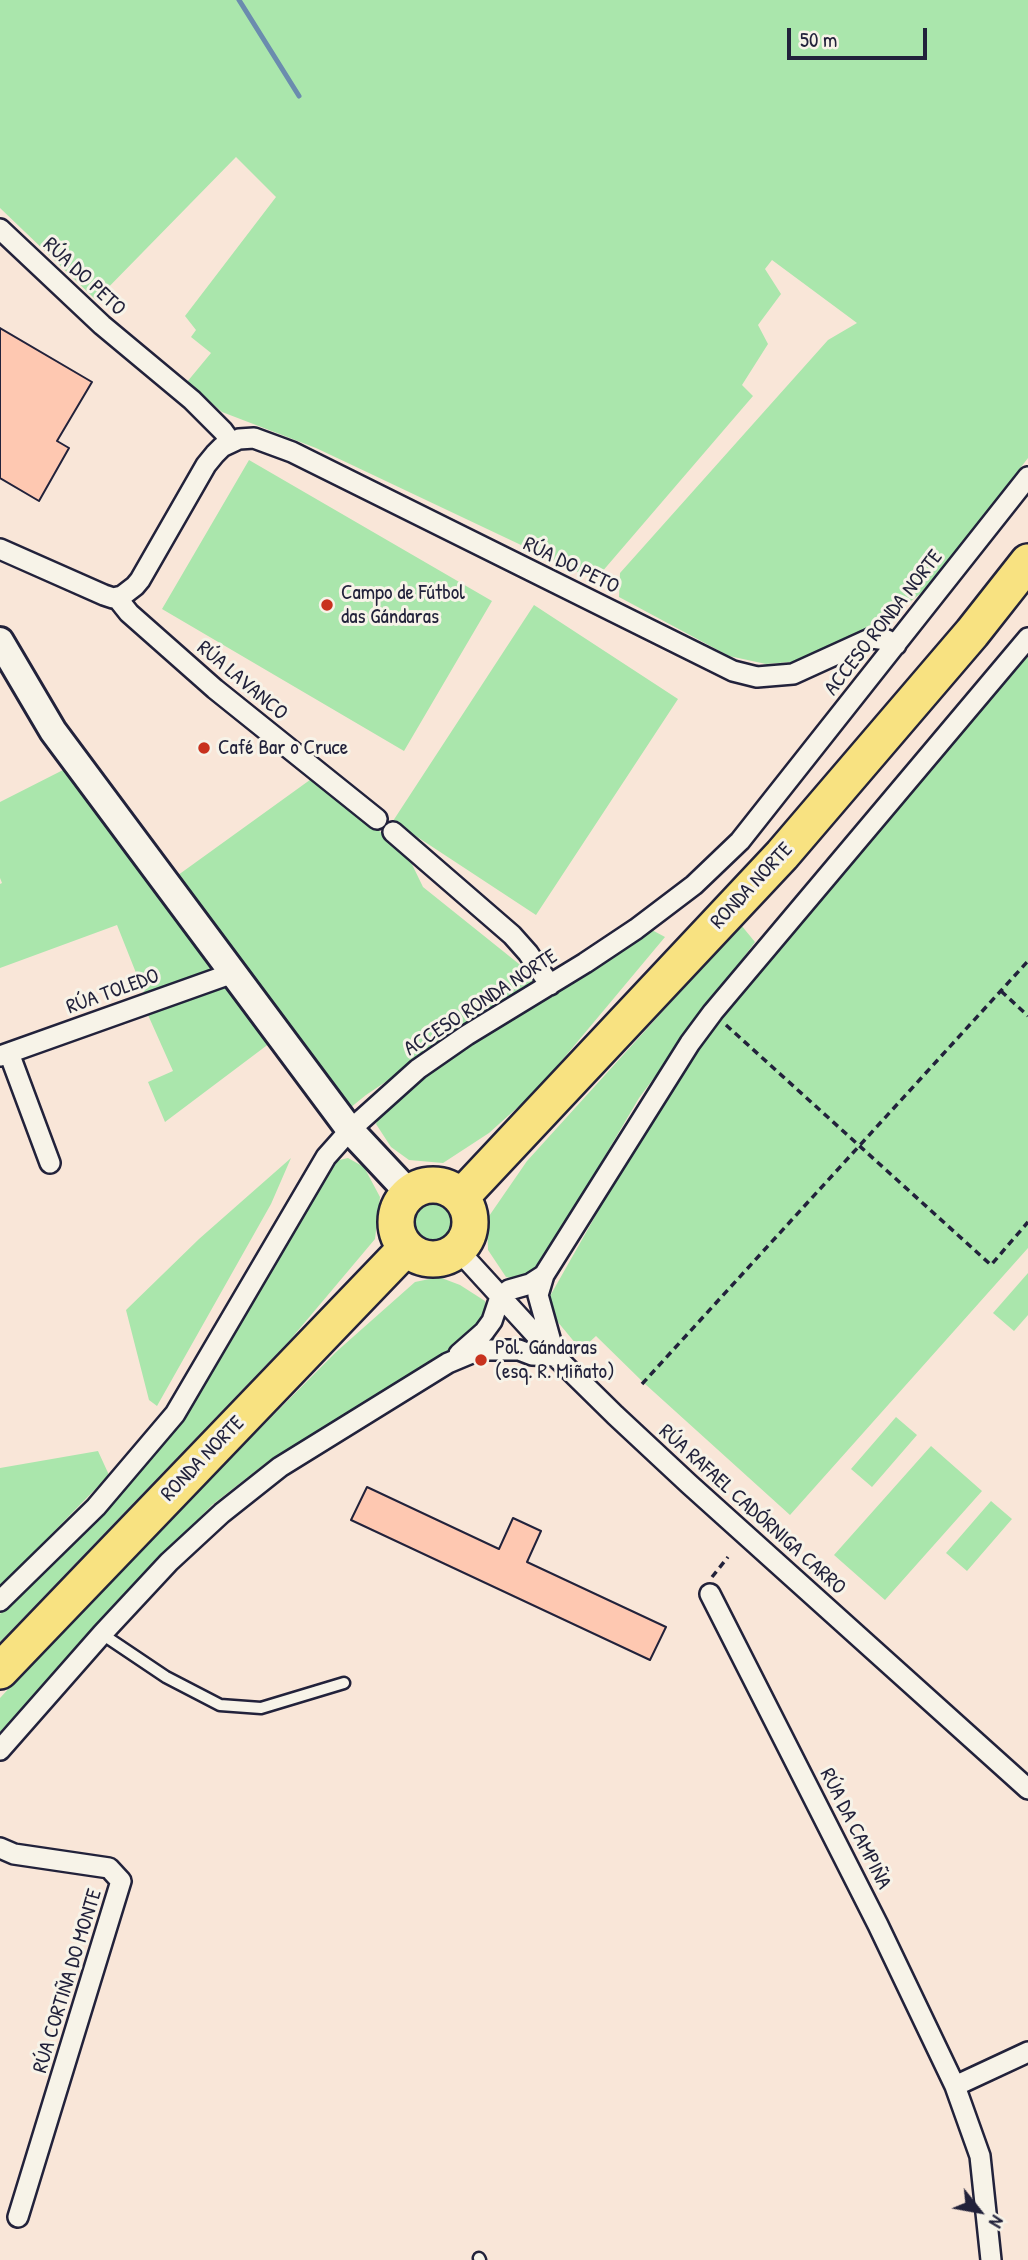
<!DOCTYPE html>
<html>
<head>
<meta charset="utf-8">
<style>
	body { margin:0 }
	#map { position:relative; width:1028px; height:2260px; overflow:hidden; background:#f9e6d8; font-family:"Patrick Hand",sans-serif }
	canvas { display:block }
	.north { position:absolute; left:944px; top:2176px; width:70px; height:70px; -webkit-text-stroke:5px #f7f3e8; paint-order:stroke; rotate:121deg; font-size:19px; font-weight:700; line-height:28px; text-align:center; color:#22223b }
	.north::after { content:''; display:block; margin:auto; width:24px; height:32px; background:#22223b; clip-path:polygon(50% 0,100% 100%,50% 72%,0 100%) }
	.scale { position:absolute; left:787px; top:28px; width:140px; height:32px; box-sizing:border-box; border:4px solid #22223b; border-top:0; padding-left:9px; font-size:21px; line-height:24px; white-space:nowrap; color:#22223b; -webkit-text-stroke:5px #f7f3e8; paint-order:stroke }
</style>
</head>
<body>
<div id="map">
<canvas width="1028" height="2260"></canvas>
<div class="north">N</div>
<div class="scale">50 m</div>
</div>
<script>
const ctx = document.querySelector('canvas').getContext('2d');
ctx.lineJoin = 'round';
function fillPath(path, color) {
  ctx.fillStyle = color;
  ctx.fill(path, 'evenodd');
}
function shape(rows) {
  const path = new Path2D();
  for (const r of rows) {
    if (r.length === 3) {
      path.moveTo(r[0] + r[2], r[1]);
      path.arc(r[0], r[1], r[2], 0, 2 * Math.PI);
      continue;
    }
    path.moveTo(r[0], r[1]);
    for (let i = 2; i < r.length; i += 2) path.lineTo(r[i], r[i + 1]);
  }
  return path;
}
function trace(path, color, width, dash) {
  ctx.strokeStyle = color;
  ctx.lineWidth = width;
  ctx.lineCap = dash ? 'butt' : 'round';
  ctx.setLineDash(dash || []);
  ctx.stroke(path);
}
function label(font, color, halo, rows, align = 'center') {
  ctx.font = font + ' "Patrick Hand",sans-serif';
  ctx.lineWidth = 6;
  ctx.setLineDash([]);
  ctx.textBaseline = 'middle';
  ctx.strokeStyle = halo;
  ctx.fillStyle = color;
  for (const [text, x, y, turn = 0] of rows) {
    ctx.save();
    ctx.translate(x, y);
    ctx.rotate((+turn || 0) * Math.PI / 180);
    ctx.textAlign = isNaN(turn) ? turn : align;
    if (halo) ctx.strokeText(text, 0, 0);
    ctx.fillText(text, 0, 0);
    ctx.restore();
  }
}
const green = shape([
	[0,0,1028,0,1028,458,929,587,894,614,803,661,766,664,729,656,619,597,620,573,828,340,857,323,772,260,765,269,781,294,758,325,768,344,742,385,753,396,595,580,316,448,222,412,187,382,211,353,191,337,196,330,185,316,276,197,236,157,96,300,0,208],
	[249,460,492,601,404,751,162,609],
	[534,605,678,699,536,915,393,821],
	[1028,653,1028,1248,790,1515,644,1383,596,1336,581,1350,557,1321,550,1296,647,1125,693,1054],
	[67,768,216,963,210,972,144,993,117,925,0,968,0,884,2,883,0,878,0,802],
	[314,777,407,854,423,887,534,976,531,984,366,1095,350,1108,342,1103,174,878],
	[741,925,755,942,639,1098,542,1263,525,1282,506,1277,488,1250,487,1219,527,1161],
	[652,930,665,937,538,1089,489,1133,443,1163,409,1160,391,1147,376,1124,380,1115,403,1092,452,1057],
	[228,985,270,1043,165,1122,148,1082,173,1071,148,1015],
	[291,1158,271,1204,157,1406,149,1400,126,1310,199,1239],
	[348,1158,364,1167,380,1197,375,1239,290,1340,0,1642,0,1614,81,1533,149,1458,208,1379,278,1250,335,1161],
	[433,1222,23],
	[1028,1273,1028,1315,1014,1331,993,1313],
	[439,1277,460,1285,485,1301,487,1312,478,1334,271,1459,212,1505,124,1596,0,1732,0,1698,100,1590,336,1352,415,1282],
	[896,1417,917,1435,872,1487,851,1469],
	[931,1446,982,1491,885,1600,834,1555],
	[98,1451,109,1475,0,1587,0,1468],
	[991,1501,1012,1519,967,1571,946,1553]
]);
const stream = shape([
	[239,0,299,96]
]);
const building = shape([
	[0,328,92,382,57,441,69,448,39,501,0,478,0,328],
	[367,1487,499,1549,513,1518,541,1531,527,1562,666,1627,650,1660,351,1520,367,1487]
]);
const path = shape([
	[1001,991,1028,1016],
	[726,1025,991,1265,1028,1222],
	[642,1384,1028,961],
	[712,1577,728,1557]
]);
const lane = shape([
	[102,1634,166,1677,220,1705,261,1708,344,1683],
	[479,2258,480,2260]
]);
const street = shape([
	[0,229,102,325,192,400,223,431,231,442],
	[0,549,104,595,113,598,122,596,135,586,140,580,206,465,215,454,222,447,239,439,254,438,292,452,733,671,757,677,793,674,872,638,887,640,896,645],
	[117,598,129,613,215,689,377,819],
	[393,832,512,935,528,953,550,985],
	[9,1053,50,1163],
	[0,1056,233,973],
	[458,1250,555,1356,615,1415,689,1484,1028,1789],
	[459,1354,484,1332,492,1321,500,1297,509,1290,530,1284,544,1275],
	[555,1356,538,1295,544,1275,690,1043,713,1012,1028,638],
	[710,1594,878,1925,955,2086,980,2156,991,2260],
	[0,1601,96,1507,175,1414,326,1157,350,1130,418,1069,467,1035,585,963,636,929,694,885,740,841,1028,477],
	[0,1750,102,1634,169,1562,222,1513,280,1467,448,1363,479,1350,519,1350,532,1355,555,1356],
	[0,1848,14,1854,109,1868,121,1881,18,2217],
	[955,2086,1028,2052]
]);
const secondary = shape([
	[0,641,53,731,350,1130,409,1193]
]);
const highway = shape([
	[433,1222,37],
	[461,1197,782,855,972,633,1028,562],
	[0,1671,406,1248]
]);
const markers = [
	[327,605,7,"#c8321e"],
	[204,748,7,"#c8321e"],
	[481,1360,7,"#c8321e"]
];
const streetNames = [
	["RÚA DO PETO",84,277,43],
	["RÚA DO PETO",571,566,26],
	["ACCESO RONDA NORTE",884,623,-52],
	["RÚA LAVANCO",242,681,40],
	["RONDA NORTE",752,886,-47],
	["RÚA TOLEDO",113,992,-20],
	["ACCESO RONDA NORTE",481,1003,-33],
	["RONDA NORTE",203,1459,-46],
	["RÚA RAFAEL CADÓRNIGA CARRO",752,1510,42],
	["RÚA DA CAMPIÑA",855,1829,63],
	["RÚA CORTIÑA DO MONTE",68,1981,-73]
];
const poiNames = [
	["Campo de Fútbol",341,593],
	["das Gándaras",341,617],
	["Café Bar o Cruce",218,748],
	["Pol. Gándaras",495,1348],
	["(esq. R. Miñato)",495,1372]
];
fillPath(green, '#aae6ac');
trace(stream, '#6b8cae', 5);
fillPath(building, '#fec8b1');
trace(building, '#22223b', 2);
trace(lane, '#22223b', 15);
trace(street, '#22223b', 24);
trace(secondary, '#22223b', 32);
trace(highway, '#22223b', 40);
trace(path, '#22223b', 3.5, [7, 5]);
trace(lane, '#f7f3e8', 10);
trace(street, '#f7f3e8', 19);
trace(secondary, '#f7f3e8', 26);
trace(highway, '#f8e281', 35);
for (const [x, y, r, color] of markers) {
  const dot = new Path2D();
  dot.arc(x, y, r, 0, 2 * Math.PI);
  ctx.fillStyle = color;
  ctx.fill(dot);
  trace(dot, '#f7f3e8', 2.5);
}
label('21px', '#22223b', '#f7f3e8', streetNames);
label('21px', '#22223b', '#f7f3e8', poiNames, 'left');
</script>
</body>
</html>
